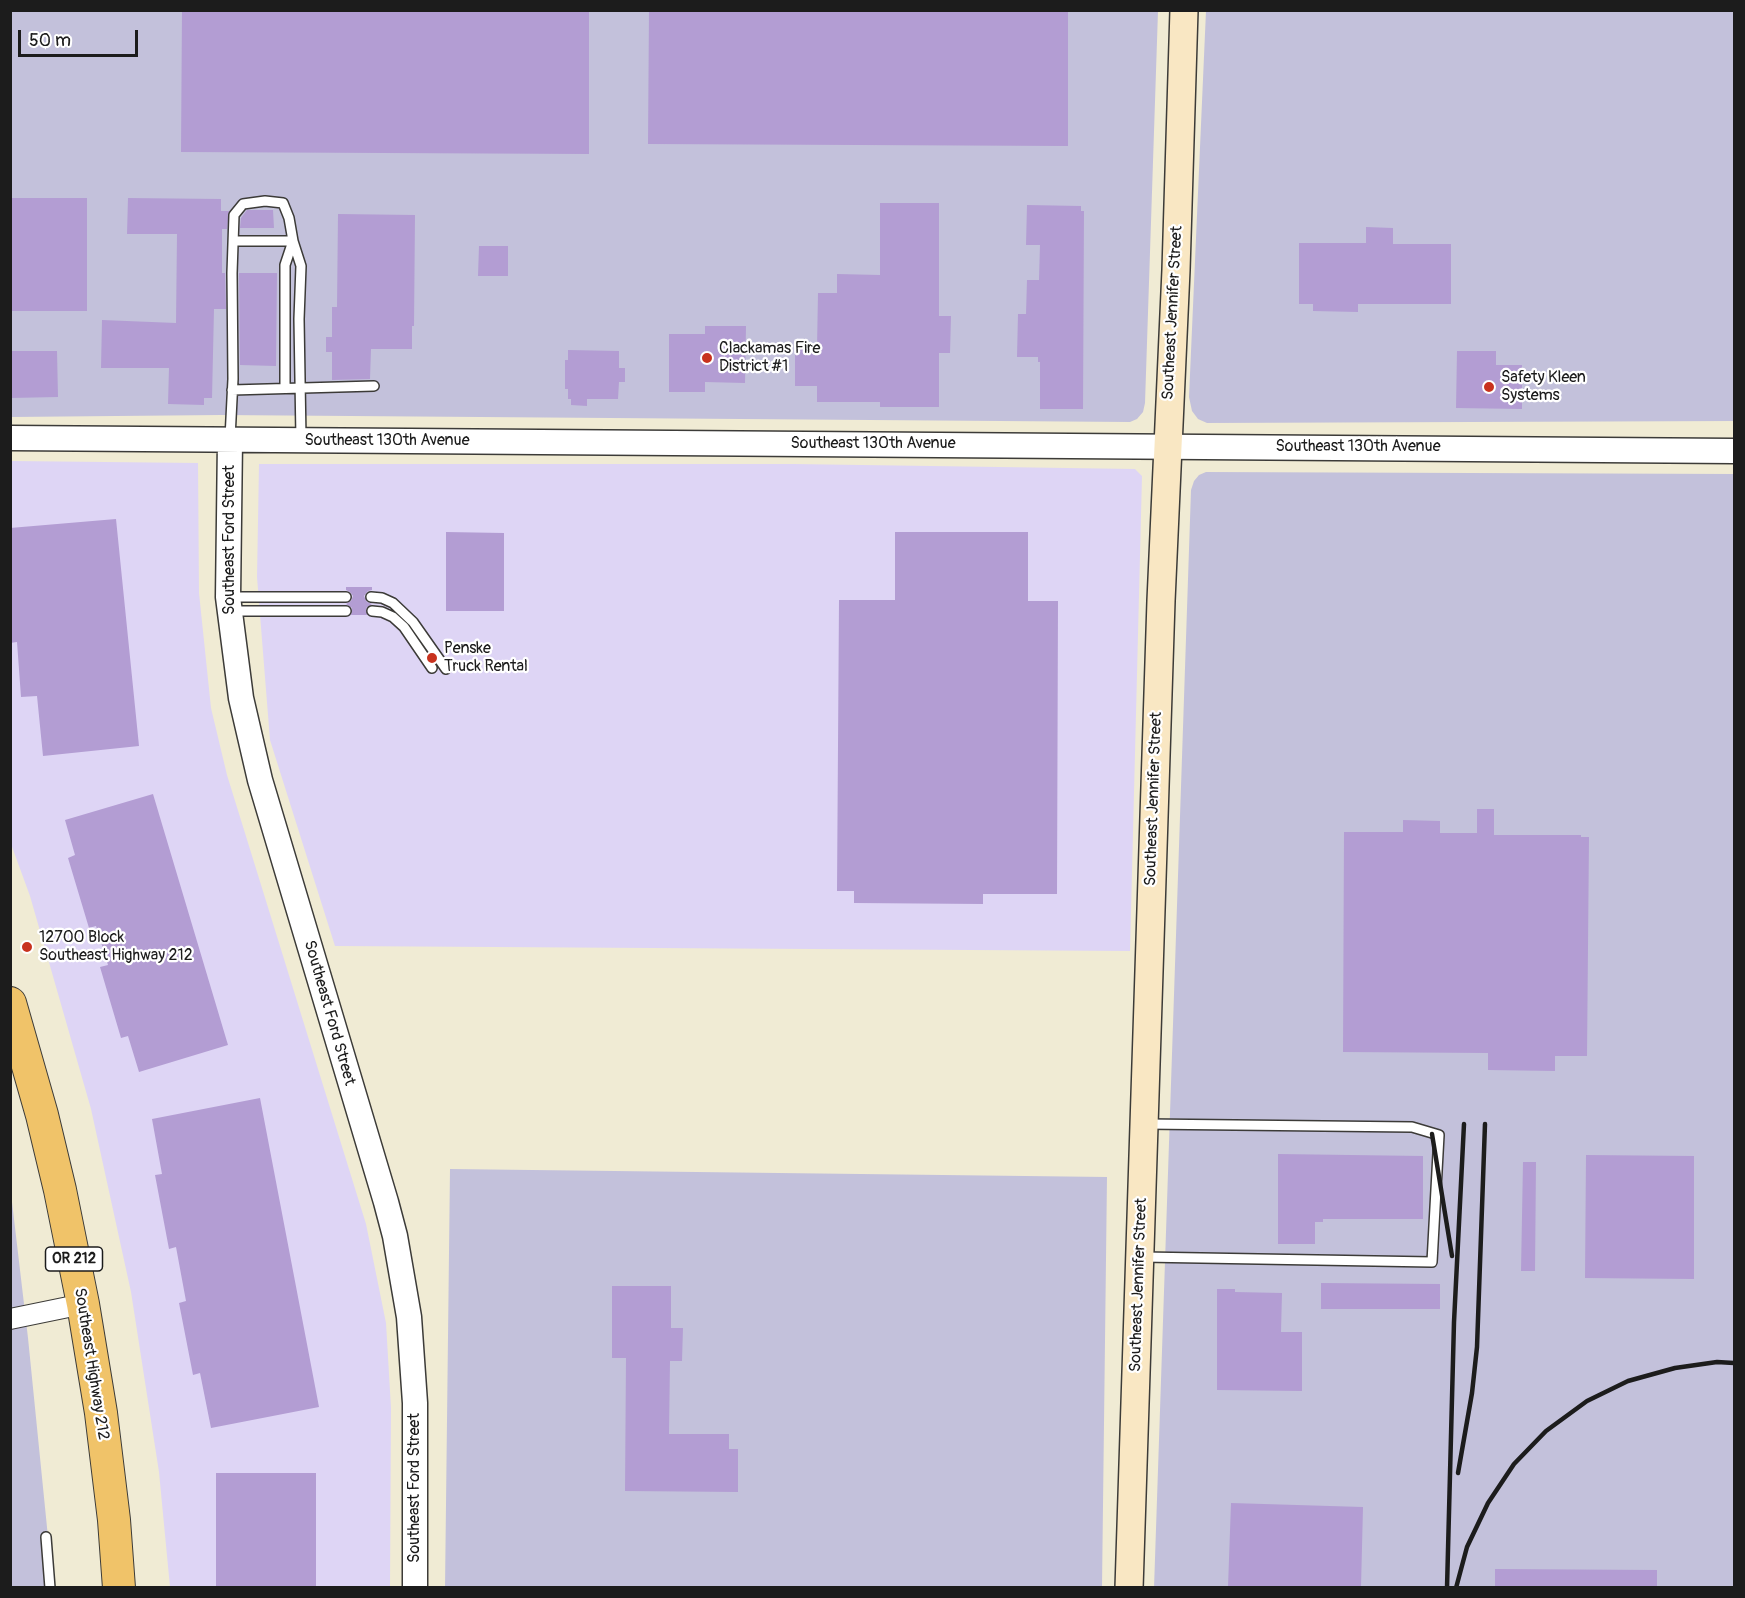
<!DOCTYPE html>
<html>
<head>
<meta charset="utf-8">
<style>
	body { margin:0 }
	#map { position:relative; width:1745px; height:1598px; overflow:hidden; background:#f0ebd4; font-family:Pangolin,sans-serif }
	canvas { display:block }
	.frame { position:absolute; inset:0; border:12px solid #1c1c1c; pointer-events:none }
	.scale { position:absolute; left:18px; top:30px; width:120px; height:27px; box-sizing:border-box; border:3px solid #1c1c1c; border-top:0; padding-left:8px; font-size:18px; line-height:21px; white-space:nowrap; color:#1c1c1c; -webkit-text-stroke:4px #fff; paint-order:stroke }
</style>
</head>
<body>
<div id="map">
<canvas width="1745" height="1598"></canvas>
<div class="frame"></div>
<div class="scale">50 m</div>
</div>
<script>
const ctx = document.querySelector('canvas').getContext('2d');
ctx.lineJoin = 'round';
function fillPath(path, color) {
  ctx.fillStyle = color;
  ctx.fill(path, 'evenodd');
}
function shape(rows) {
  const path = new Path2D();
  for (const r of rows) {
    path.moveTo(r[0], r[1]);
    for (let i = 2; i < r.length; i += 2) path.lineTo(r[i], r[i + 1]);
  }
  return path;
}
function trace(path, color, width, dash) {
  ctx.strokeStyle = color;
  ctx.lineWidth = width;
  ctx.lineCap = dash ? 'butt' : 'round';
  ctx.setLineDash(dash || []);
  ctx.stroke(path);
}
function label(font, color, halo, rows, align = 'center') {
  ctx.font = font + ' Pangolin,sans-serif';
  ctx.lineWidth = 4.5;
  ctx.setLineDash([]);
  ctx.textBaseline = 'middle';
  ctx.strokeStyle = halo;
  ctx.fillStyle = color;
  for (const [text, x, y, turn = 0] of rows) {
    ctx.save();
    ctx.translate(x, y);
    ctx.rotate((+turn || 0) * Math.PI / 180);
    ctx.textAlign = isNaN(turn) ? turn : align;
    if (halo) ctx.strokeText(text, 0, 0);
    ctx.fillText(text, 0, 0);
    ctx.restore();
  }
}
const built = shape([
	[11,461,198,463,199,593,211,708,227,775,366,1224,386,1323,391,1408,390,1587,170,1587,159,1472,131,1292,91,1109,30,896,11,844],
	[259,464,794,464,1135,469,1142,476,1130,951,335,946,270,740,257,577]
]);
const industrial = shape([
	[10,11,1158,11,1145,403,1143,412,1137,419,1130,422,221,415,11,417],
	[1206,11,1734,11,1734,421,1207,423,1198,419,1192,411,1189,397],
	[1206,472,1734,474,1734,1587,1154,1588,1191,490,1194,481,1199,475],
	[450,1169,1107,1177,1102,1587,445,1588],
	[10,1185,28,1338,53,1587,11,1587]
]);
const building = shape([
	[182,10,589,10,589,154,181,152],
	[649,10,1068,10,1068,146,648,144],
	[10,198,87,198,87,311,10,311],
	[128,198,221,199,221,211,229,211,227,229,222,229,222,273,225,273,226,309,214,309,212,398,204,398,204,405,168,404,169,368,101,368,102,320,176,323,177,234,127,234],
	[880,203,939,203,939,316,951,316,950,353,939,353,939,407,880,407,880,402,817,402,817,386,795,386,795,348,817,348,818,293,837,293,837,274,880,275],
	[1027,205,1081,206,1081,211,1084,211,1083,409,1040,409,1040,362,1038,362,1038,357,1017,357,1018,314,1026,314,1027,280,1039,280,1040,245,1026,245],
	[247,210,273,210,274,228,240,228,241,218],
	[338,214,415,215,414,326,412,326,412,349,371,349,370,379,332,380,332,352,326,352,326,337,332,337,332,307,337,307],
	[1366,227,1393,228,1393,244,1451,244,1451,304,1358,304,1358,312,1313,311,1313,304,1299,304,1299,243,1366,243],
	[479,246,508,246,508,276,478,276],
	[239,273,277,273,276,366,240,365],
	[705,326,746,326,745,383,705,382,705,392,669,392,669,334,705,334],
	[568,350,619,351,619,368,625,368,625,382,619,382,618,399,587,399,587,406,571,405,571,399,568,399,568,389,565,389,565,360,568,360],
	[10,351,57,351,58,397,10,398],
	[1457,351,1496,351,1496,365,1522,365,1522,409,1456,408],
	[116,519,139,746,43,756,37,696,21,697,17,642,10,643,10,528],
	[446,532,504,533,504,611,446,611],
	[895,532,1028,532,1028,601,1058,601,1057,894,983,894,983,904,854,903,854,891,837,891,839,600,895,600],
	[346,587,372,587,372,590,368,591,364,596,367,602,372,604,366,608,367,615,351,615,352,608,346,604,351,601,353,596,350,592,346,590],
	[153,794,228,1045,139,1072,128,1036,121,1038,100,967,108,965,96,926,89,928,68,858,75,855,65,820],
	[1477,809,1494,809,1494,835,1581,835,1581,837,1589,837,1587,1056,1555,1056,1555,1071,1488,1070,1488,1053,1343,1052,1344,832,1403,832,1403,820,1440,821,1440,833,1477,833],
	[260,1098,319,1407,211,1428,200,1373,193,1375,179,1303,186,1301,176,1247,169,1249,155,1175,162,1174,152,1119],
	[1278,1154,1423,1156,1423,1219,1323,1219,1323,1222,1315,1222,1315,1244,1278,1244],
	[1586,1155,1694,1156,1694,1279,1585,1278],
	[1523,1162,1536,1162,1535,1271,1521,1271],
	[1321,1283,1440,1284,1440,1309,1321,1309],
	[612,1286,671,1286,671,1328,683,1328,682,1361,670,1361,669,1434,729,1434,729,1449,738,1449,738,1492,625,1491,626,1358,612,1358],
	[1217,1289,1235,1289,1235,1292,1282,1293,1281,1332,1302,1332,1302,1391,1217,1390],
	[216,1473,316,1473,316,1587,216,1587],
	[1231,1503,1363,1507,1361,1587,1228,1587],
	[1495,1569,1657,1570,1657,1587,1495,1587]
]);
const service = shape([
	[234,241,293,241,301,266,299,319,301,439],
	[232,390,374,386],
	[230,438,233,379,232,273,234,215,243,204,265,201,283,203,289,218,293,241,285,265,285,388],
	[230,597,346,597],
	[371,597,382,598,393,603,413,622,446,669],
	[232,611,346,611],
	[372,611,382,612,393,617,404,627,432,668],
	[1143,1257,1432,1262,1439,1135,1412,1127,1146,1124],
	[46,1537,50,1588]
]);
const minor = shape([
	[10,1319,83,1304]
]);
const tertiary = shape([
	[10,438,1734,451],
	[230,440,228,597,241,698,260,780,386,1202,395,1236,409,1317,415,1403,415,1588]
]);
const secondary = shape([
	[1129,1588,1161,601,1176,270,1184,10]
]);
const trunk = shape([
	[10,1003,42,1115,60,1190,83,1304,101,1413,114,1520,119,1588]
]);
const rail = shape([
	[1432,1134,1452,1256],
	[1458,1473,1472,1393,1477,1347,1485,1124],
	[1447,1588,1454,1322,1464,1124],
	[1456,1588,1467,1547,1488,1503,1514,1464,1546,1431,1587,1401,1628,1381,1675,1368,1717,1362,1734,1363]
]);
const markers = [
	[707,358,6,"#c8321e"],
	[1489,387,6,"#c8321e"],
	[432,658,6,"#c8321e"],
	[27,947,6,"#c8321e"]
];
const shields = [
	[74,1259,57]
];
const shieldNames = [
	["OR 212",74,1259]
];
const streetNames = [
	["Southeast Jennifer Street",1173,313,-87],
	["Southeast 130th Avenue",387,441],
	["Southeast 130th Avenue",873,444],
	["Southeast 130th Avenue",1358,447],
	["Southeast Ford Street",230,540,-90],
	["Southeast Jennifer Street",1154,799,-88],
	["Southeast Ford Street",329,1013,74],
	["Southeast Jennifer Street",1139,1285,-88],
	["Southeast Highway 212",91,1364,81],
	["Southeast Ford Street",415,1488,-90]
];
const poiNames = [
	["Clackamas Fire",719,349],
	["District #1",719,367],
	["Safety Kleen",1501,378],
	["Systems",1501,396],
	["Penske",444,649],
	["Truck Rental",444,667],
	["12700 Block",39,938],
	["Southeast Highway 212",39,956]
];
fillPath(built, '#ded5f5');
fillPath(industrial, '#c3c1db');
fillPath(building, '#b39dd3');
trace(service, '#3c3b38', 12);
trace(minor, '#3c3b38', 22);
trace(tertiary, '#3c3b38', 27);
trace(secondary, '#3c3b38', 30);
trace(trunk, '#3c3b38', 34);
trace(service, '#fff', 9);
trace(minor, '#fff', 20);
trace(tertiary, '#fff', 24);
trace(secondary, '#f9e7c3', 27);
trace(trunk, '#f0c369', 32);
trace(rail, '#1c1c1c', 4.5);
for (const [x, y, r, color] of markers) {
  const dot = new Path2D();
  dot.arc(x, y, r, 0, 2 * Math.PI);
  ctx.fillStyle = color;
  ctx.fill(dot);
  trace(dot, '#fff', 2);
}
for (const [x, y, w] of shields) {
  const box = new Path2D();
  box.roundRect(x - w / 2, y - 12, w, 24, 4.5);
  ctx.fillStyle = '#fff';
  ctx.fill(box);
  trace(box, '#1c1c1c', 1.5);
}
label('bold 15px', '#1c1c1c', null, shieldNames);
label('16px', '#1c1c1c', '#fff', streetNames);
label('16px', '#1c1c1c', '#fff', poiNames, 'left');
</script>
</body>
</html>
